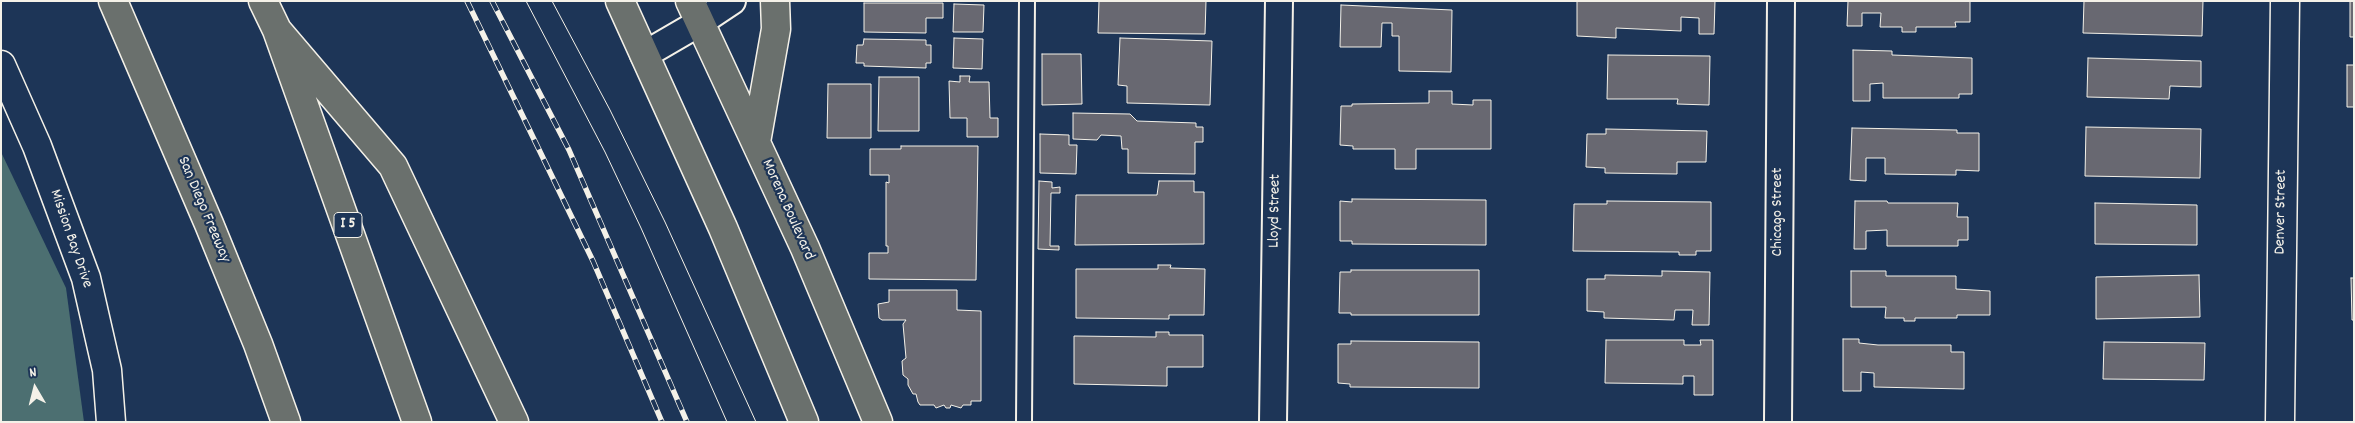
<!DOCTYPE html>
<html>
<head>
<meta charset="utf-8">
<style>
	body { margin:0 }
	#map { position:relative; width:2355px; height:423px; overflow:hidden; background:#1d3557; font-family:Dekko,sans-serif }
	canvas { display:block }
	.frame { position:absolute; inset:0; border:2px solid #f4f1e8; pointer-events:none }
	.north { position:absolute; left:10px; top:363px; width:50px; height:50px; -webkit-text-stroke:4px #1d3557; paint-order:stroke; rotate:352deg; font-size:14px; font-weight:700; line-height:20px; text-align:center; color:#f4f1e8 }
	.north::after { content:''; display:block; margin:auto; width:18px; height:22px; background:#f4f1e8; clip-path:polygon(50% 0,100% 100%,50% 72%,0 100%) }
</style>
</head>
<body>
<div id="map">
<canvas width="2355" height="423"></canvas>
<div class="frame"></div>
<div class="north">N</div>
</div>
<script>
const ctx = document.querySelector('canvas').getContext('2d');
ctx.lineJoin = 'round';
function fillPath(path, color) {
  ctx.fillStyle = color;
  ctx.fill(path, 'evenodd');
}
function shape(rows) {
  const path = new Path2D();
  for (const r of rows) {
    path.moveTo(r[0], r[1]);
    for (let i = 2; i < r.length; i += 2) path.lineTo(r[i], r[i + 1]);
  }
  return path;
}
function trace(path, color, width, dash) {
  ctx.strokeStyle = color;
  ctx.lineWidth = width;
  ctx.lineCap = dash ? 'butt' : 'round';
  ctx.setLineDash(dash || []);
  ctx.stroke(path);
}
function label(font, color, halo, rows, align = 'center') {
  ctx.font = font + ' Dekko,sans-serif';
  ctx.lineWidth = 4.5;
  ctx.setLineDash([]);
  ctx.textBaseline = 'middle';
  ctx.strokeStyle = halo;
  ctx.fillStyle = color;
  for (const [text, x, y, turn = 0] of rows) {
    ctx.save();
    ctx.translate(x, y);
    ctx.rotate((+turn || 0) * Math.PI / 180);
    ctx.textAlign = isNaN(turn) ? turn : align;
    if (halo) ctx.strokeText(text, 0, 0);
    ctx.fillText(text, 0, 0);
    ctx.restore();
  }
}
const green = shape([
	[1,152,66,288,84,422,1,422]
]);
const building = shape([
	[1099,1,1206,1,1205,34,1098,33,1099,1],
	[1577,1,1715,1,1714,34,1699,34,1699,18,1681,17,1681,31,1616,28,1616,38,1577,36,1577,1],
	[1848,1,1970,1,1970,22,1955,22,1956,27,1916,27,1916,32,1902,32,1902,27,1880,27,1881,13,1862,13,1862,26,1847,26,1848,1],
	[2084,1,2203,1,2202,36,2083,33,2084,1],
	[2350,1,2354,1,2354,37,2350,37,2350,1],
	[864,3,943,3,943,18,926,18,926,33,864,32,864,3],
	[954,4,984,5,983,32,953,32,954,4],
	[1341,5,1452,10,1451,72,1399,71,1399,36,1392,36,1392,23,1382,23,1381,47,1340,47,1341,5],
	[954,38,983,39,982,69,953,68,954,38],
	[1120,38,1212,41,1210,105,1127,103,1127,86,1118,85,1120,38],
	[864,39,926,40,926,45,931,45,931,63,926,63,926,68,864,66,864,63,856,63,857,45,863,45,864,39],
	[1853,50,1892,51,1892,55,1972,58,1972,94,1959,94,1959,98,1883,98,1883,83,1870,84,1870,101,1853,101,1853,50],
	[1042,54,1081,54,1082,104,1042,105,1042,54],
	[1608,55,1710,56,1709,105,1677,104,1678,99,1607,99,1608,55],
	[2088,58,2201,61,2201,87,2170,86,2169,99,2087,97,2088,58],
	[2347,65,2354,65,2354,107,2347,107,2347,65],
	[960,76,970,76,969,82,989,82,990,118,998,118,998,137,967,137,967,118,950,118,949,81,960,82,960,76],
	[879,77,919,77,919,131,878,131,879,77],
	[828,84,871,84,871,138,827,138,828,84],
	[1429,91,1452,91,1452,104,1473,105,1473,100,1491,100,1491,149,1416,149,1416,169,1395,169,1395,149,1353,149,1353,146,1340,145,1341,106,1352,106,1352,104,1429,103,1429,91],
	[1073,113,1130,114,1137,121,1196,123,1196,127,1203,127,1203,142,1195,142,1195,174,1128,173,1128,149,1122,149,1121,136,1101,135,1097,140,1073,139,1073,113],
	[2086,127,2201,129,2200,178,2085,176,2086,127],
	[1852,128,1957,130,1957,133,1979,133,1979,171,1956,170,1956,175,1885,174,1885,158,1866,158,1866,181,1850,180,1852,128],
	[1606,129,1707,131,1706,162,1677,162,1677,174,1605,173,1605,168,1586,167,1587,134,1606,134,1606,129],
	[1040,134,1069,135,1069,145,1077,145,1076,174,1040,173,1040,134],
	[901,146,978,146,976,280,869,279,869,253,888,253,888,246,886,246,886,182,889,183,889,175,870,175,870,149,901,149,901,146],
	[1039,181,1052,182,1052,188,1060,187,1060,193,1051,193,1050,246,1059,246,1059,250,1038,249,1039,181],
	[1159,181,1194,181,1194,192,1204,192,1204,244,1075,245,1076,195,1157,195,1159,181],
	[1352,199,1486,200,1486,245,1352,244,1352,241,1340,241,1340,201,1352,202,1352,199],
	[1607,201,1711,202,1711,251,1696,251,1696,255,1679,255,1679,252,1573,251,1574,204,1607,204,1607,201],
	[1855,201,1887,201,1888,203,1958,203,1957,217,1968,217,1968,240,1958,240,1958,246,1887,246,1887,230,1866,231,1866,249,1854,249,1855,201],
	[2095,203,2197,205,2197,245,2095,244,2095,203],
	[1158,265,1171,265,1170,268,1205,269,1204,315,1169,315,1169,319,1076,318,1076,269,1158,269,1158,265],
	[1351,270,1479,270,1479,315,1351,315,1351,313,1339,313,1340,272,1351,272,1351,270],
	[1662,271,1710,272,1709,325,1692,325,1693,310,1675,310,1674,320,1604,318,1604,312,1587,311,1587,279,1605,279,1605,275,1662,276,1662,271],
	[1851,271,1886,271,1886,276,1956,276,1956,289,1990,291,1990,315,1957,315,1957,318,1915,318,1915,321,1904,321,1904,318,1885,318,1886,307,1851,307,1851,271],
	[2199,275,2200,317,2096,319,2096,277,2199,275],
	[2351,278,2354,278,2354,320,2352,320,2351,278],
	[889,290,957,290,957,310,981,311,981,401,971,401,971,405,963,405,961,408,951,405,950,408,946,408,944,405,936,408,934,405,920,405,918,402,916,394,913,394,908,385,908,379,903,375,902,361,906,358,903,324,906,320,882,320,879,318,878,304,889,302,889,290],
	[1156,332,1169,332,1169,335,1203,335,1203,367,1167,367,1167,386,1074,384,1074,336,1156,337,1156,332],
	[1843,339,1859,339,1859,343,1878,345,1951,345,1951,352,1964,352,1964,389,1874,387,1874,373,1861,372,1861,391,1843,391,1843,339],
	[1606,340,1684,340,1684,345,1701,345,1700,340,1713,340,1713,395,1694,395,1694,376,1683,376,1683,384,1605,383,1606,340],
	[1351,341,1479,342,1479,388,1350,387,1350,384,1338,383,1338,344,1351,344,1351,341],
	[2104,342,2205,343,2204,380,2103,379,2104,342]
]);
const lane = shape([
	[1024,422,1027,1]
]);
const street = shape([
	[644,55,699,23,732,1],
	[1273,422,1279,1],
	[1778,422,1781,1]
]);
const secondary = shape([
	[1,65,37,146,86,278,107,370,111,422],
	[2280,422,2285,1]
]);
const primary = shape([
	[620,1,723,228,804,422],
	[690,1,805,248,878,422],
	[756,142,776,29,775,1]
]);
const highway = shape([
	[113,1,209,224,258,344,286,422],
	[263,1,277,30,417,422],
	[277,30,393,166,514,422]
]);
const tram = shape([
	[526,1,605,152,641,228,727,422],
	[552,1,610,110,665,222,756,422]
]);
const rail = shape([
	[467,1,593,261,662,422],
	[492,1,569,150,687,422]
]);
const shields = [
	[348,225,28]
];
const shieldNames = [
	["I 5",348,225]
];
const streetNames = [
	["San Diego Freeway",203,210,67],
	["Morena Boulevard",787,210,66],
	["Lloyd Street",1276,211,-89],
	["Chicago Street",1779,212,-90],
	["Denver Street",2282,212,-89],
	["Mission Bay Drive",70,239,71]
];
fillPath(green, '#4c6f71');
fillPath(building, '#686871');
trace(building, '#f4f1e8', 1);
trace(lane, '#f4f1e8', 18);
trace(street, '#f4f1e8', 30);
trace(secondary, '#f4f1e8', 31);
trace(primary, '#f4f1e8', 31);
trace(highway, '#f4f1e8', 31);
trace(lane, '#1d3557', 14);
trace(street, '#1d3557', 26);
trace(secondary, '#1d3557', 28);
trace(primary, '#6a706d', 28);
trace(highway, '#6a706d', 28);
trace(tram, '#f4f1e8', 1);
trace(rail, '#f4f1e8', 5.5);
trace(rail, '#1d3557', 4, [11]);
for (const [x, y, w] of shields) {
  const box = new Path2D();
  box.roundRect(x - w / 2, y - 12.5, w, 25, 4);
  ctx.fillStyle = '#1d3557';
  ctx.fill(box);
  trace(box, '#f4f1e8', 1);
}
label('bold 15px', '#f4f1e8', null, shieldNames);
label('16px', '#f4f1e8', '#1d3557', streetNames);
</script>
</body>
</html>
